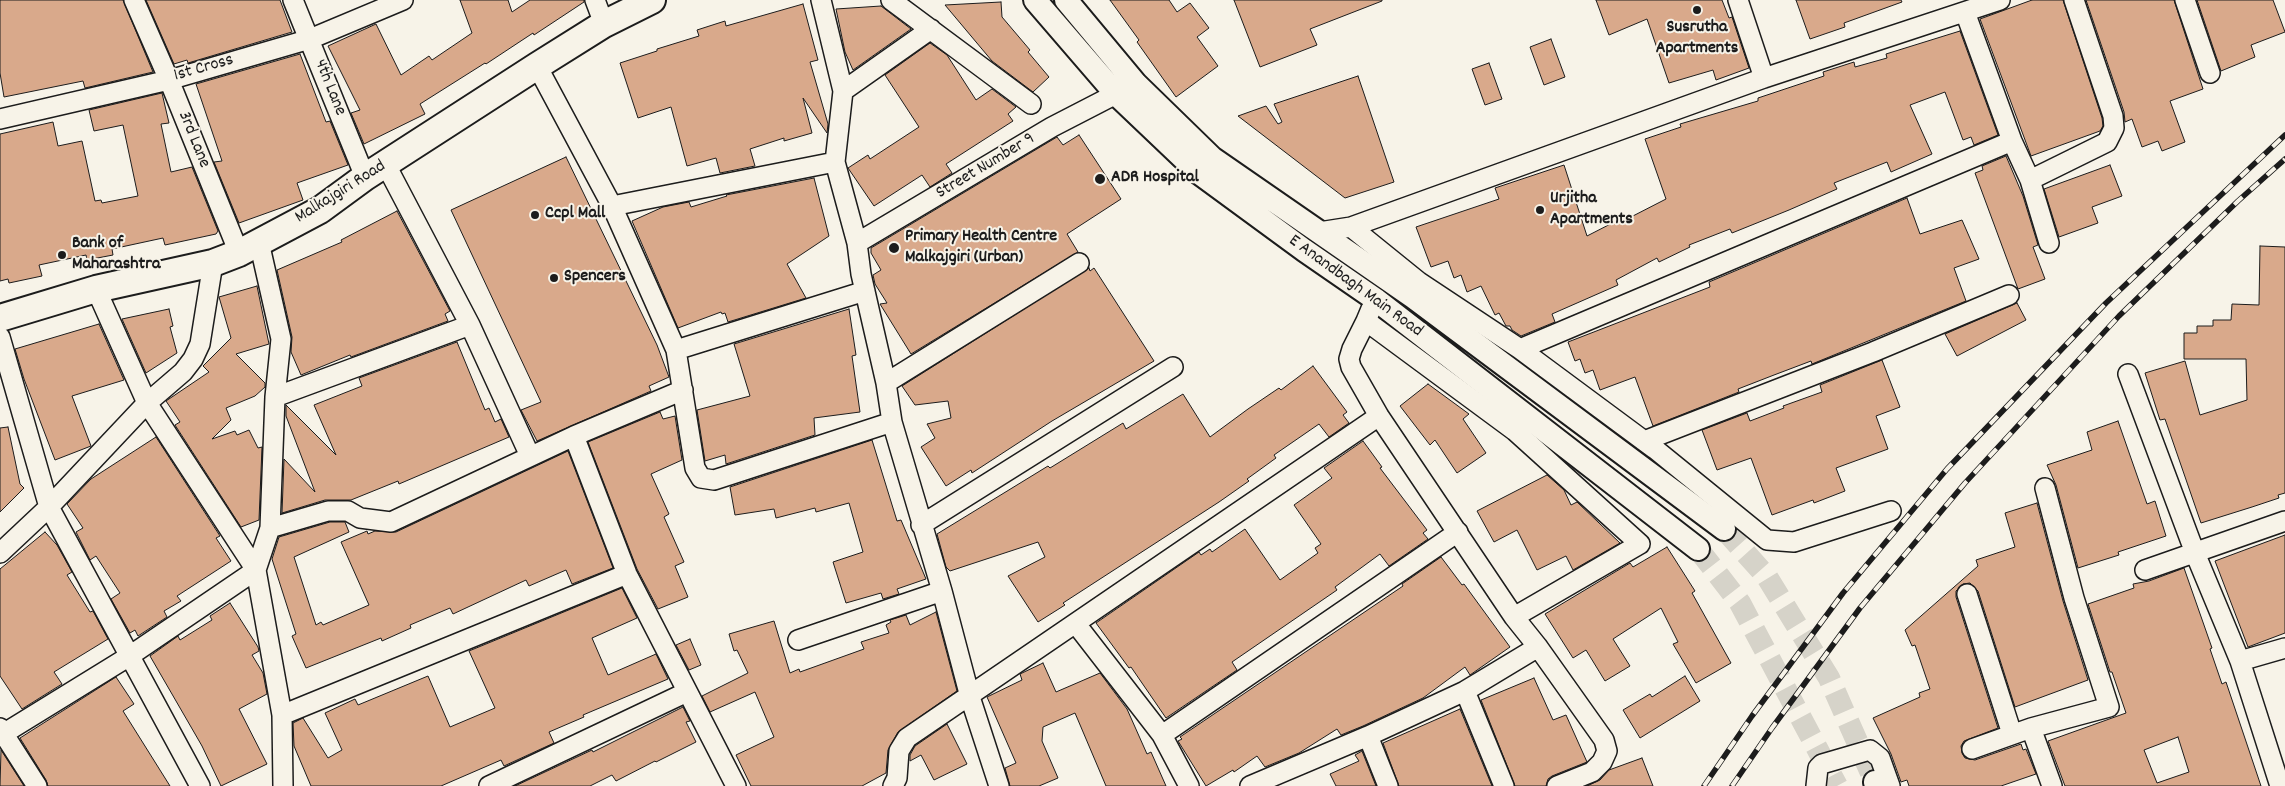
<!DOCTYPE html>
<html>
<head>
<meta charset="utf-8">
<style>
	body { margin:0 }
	canvas { display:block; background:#f7f3e8 }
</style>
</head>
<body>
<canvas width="2285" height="786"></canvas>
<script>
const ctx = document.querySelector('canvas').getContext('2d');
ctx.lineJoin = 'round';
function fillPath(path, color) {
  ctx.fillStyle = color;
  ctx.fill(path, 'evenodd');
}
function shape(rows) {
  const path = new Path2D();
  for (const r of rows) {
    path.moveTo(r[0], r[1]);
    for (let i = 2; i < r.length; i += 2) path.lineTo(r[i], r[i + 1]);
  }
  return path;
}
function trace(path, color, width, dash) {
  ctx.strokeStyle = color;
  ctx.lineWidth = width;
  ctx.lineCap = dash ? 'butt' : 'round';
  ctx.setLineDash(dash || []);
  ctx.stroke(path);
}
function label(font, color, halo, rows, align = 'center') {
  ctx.font = font + ' Dekko,sans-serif';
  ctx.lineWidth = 4;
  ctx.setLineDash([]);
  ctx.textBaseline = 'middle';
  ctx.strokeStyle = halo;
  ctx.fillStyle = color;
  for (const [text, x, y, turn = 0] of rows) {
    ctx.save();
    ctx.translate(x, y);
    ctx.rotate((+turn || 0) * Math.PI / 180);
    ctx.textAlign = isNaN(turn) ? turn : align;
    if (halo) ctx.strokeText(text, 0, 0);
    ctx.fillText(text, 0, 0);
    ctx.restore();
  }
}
const building = shape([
	[0,0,123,0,153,72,85,88,83,81,4,97,0,73,0,0],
	[146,0,280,0,292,32,188,63,187,60,174,64,146,0],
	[460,0,508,0,512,12,530,0,584,0,584,2,534,35,533,33,486,64,485,63,420,104,425,114,364,144,351,113,360,110,328,46,376,24,401,75,429,56,432,60,472,33,460,0],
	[1110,0,1169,0,1177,12,1190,3,1209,28,1197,37,1218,66,1176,97,1137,42,1139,40,1110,0],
	[1234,0,1382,0,1382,1,1310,29,1317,45,1260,67,1234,0],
	[1596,0,1722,0,1729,18,1732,17,1749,68,1716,80,1713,70,1669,83,1647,19,1609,35,1596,0],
	[1796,0,1901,0,1902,2,1844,23,1845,27,1810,39,1796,0],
	[2032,0,2063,0,2102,118,2103,126,2100,131,2031,156,1980,19,2032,0],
	[2086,0,2174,0,2203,89,2170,101,2185,142,2162,151,2158,141,2142,147,2132,119,2125,122,2124,112,2086,0],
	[2197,0,2273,0,2285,32,2251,45,2255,57,2221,71,2197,0],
	[1001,2,1002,17,1030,50,1028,52,1049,77,1033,92,992,61,945,5,1001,2],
	[803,4,818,60,810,62,828,124,827,133,803,98,812,133,784,141,784,138,750,149,755,166,720,173,716,158,687,166,671,107,638,118,620,63,657,51,657,49,699,36,697,30,725,21,726,26,803,4],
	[881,6,911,29,853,70,845,52,836,9,881,6],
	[1960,31,1998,135,1974,145,1971,137,1963,140,1945,92,1910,105,1932,154,1891,172,1887,162,1834,183,1837,189,1789,210,1732,233,1730,229,1689,245,1690,247,1659,262,1657,258,1616,280,1618,285,1552,314,1555,322,1521,336,1512,330,1510,326,1506,326,1499,313,1495,315,1481,286,1467,292,1461,275,1454,278,1448,261,1431,267,1416,227,1499,199,1495,188,1564,165,1587,236,1628,215,1629,218,1666,199,1645,139,1681,127,1680,124,1758,101,1758,98,1824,76,1823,72,1854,62,1855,67,1887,58,1886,54,1960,31],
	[1551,39,1565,77,1544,85,1530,47,1551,39],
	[930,43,947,55,976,100,992,89,1016,107,1008,114,1013,121,946,164,952,173,930,187,922,175,874,206,848,168,868,155,870,159,919,127,885,75,930,43],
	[300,54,326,122,330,121,348,165,297,183,303,200,239,223,214,162,222,161,196,84,300,54],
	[1489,63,1502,99,1485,105,1472,69,1489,63],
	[1358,76,1394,182,1345,198,1238,116,1266,106,1278,124,1282,122,1274,104,1358,76],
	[162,93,169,123,161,124,171,172,192,167,218,231,216,234,165,245,163,238,112,249,113,255,87,260,86,255,39,265,42,276,9,283,8,279,0,281,0,134,53,122,58,146,82,141,95,201,101,200,102,203,138,196,123,125,94,131,89,110,162,93],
	[1079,135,1121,199,1067,234,1078,252,911,354,880,304,887,303,875,284,873,275,881,270,871,253,871,248,1057,137,1063,145,1079,135],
	[2006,156,2023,196,2038,245,2033,247,2045,279,2018,289,1975,173,1983,170,1982,166,2006,156],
	[566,157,657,345,669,377,649,386,651,391,537,441,521,410,541,402,451,210,566,157],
	[2110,165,2122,196,2092,207,2098,223,2059,237,2044,189,2110,165],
	[814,178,829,236,787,264,806,298,728,322,725,313,722,314,721,312,678,328,632,221,663,207,689,202,691,207,727,196,726,195,814,178],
	[1907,198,1920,234,1962,220,1979,259,1954,268,1966,301,1812,364,1811,361,1774,375,1738,389,1739,392,1653,426,1635,377,1600,390,1593,370,1585,373,1580,359,1575,361,1568,342,1710,287,1709,282,1907,198],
	[397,211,450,311,445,314,448,321,351,357,350,355,301,375,291,352,292,337,277,270,342,242,341,240,397,211],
	[2260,246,2285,247,2285,493,2278,495,2279,498,2252,507,2201,523,2165,419,2160,420,2145,373,2185,361,2200,415,2247,400,2246,359,2184,359,2184,333,2197,333,2197,326,2213,326,2213,320,2231,320,2232,304,2259,305,2260,246],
	[1089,268,1090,271,1094,268,1154,361,1052,421,972,473,971,470,946,486,921,447,935,438,927,424,951,418,948,401,915,405,902,386,1089,268],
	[257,286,269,344,236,354,265,383,265,387,255,396,226,408,231,420,212,439,235,431,237,435,249,430,258,448,262,447,259,520,241,527,175,425,180,422,166,401,209,372,203,366,231,338,219,297,257,286],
	[2017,303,2026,320,1957,356,1945,334,2017,303],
	[169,309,173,326,170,327,177,353,146,373,122,319,169,309],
	[849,309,856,355,852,356,860,412,814,418,815,435,726,464,725,455,705,461,697,410,750,396,734,344,849,309],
	[99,324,124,380,72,396,91,446,55,460,24,379,15,349,99,324],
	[457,342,485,410,489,408,495,422,501,419,509,437,399,484,398,481,351,500,325,500,282,513,284,459,315,492,286,416,286,405,336,455,314,405,362,386,359,378,457,342],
	[1882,360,1900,407,1876,416,1888,449,1836,468,1845,491,1814,503,1813,500,1772,515,1751,458,1717,470,1702,430,1747,413,1750,421,1784,408,1783,406,1822,392,1820,385,1882,360],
	[1313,366,1347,412,1343,415,1349,423,1329,437,1319,424,1274,455,1276,458,1247,479,1249,481,1219,502,1063,603,1065,605,1038,622,1008,576,1045,557,1038,542,950,571,946,567,937,534,1048,466,1050,468,1123,423,1126,429,1183,394,1210,437,1248,409,1279,388,1281,390,1313,366],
	[1428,384,1469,414,1463,419,1486,453,1457,473,1435,440,1430,445,1400,406,1428,384],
	[660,412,663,419,675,416,682,460,651,474,669,514,664,517,684,562,675,566,688,597,658,609,637,569,588,442,660,412],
	[2118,421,2147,504,2155,501,2166,536,2118,552,2119,555,2078,568,2056,485,2047,465,2092,450,2087,432,2118,421],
	[8,427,20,484,24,488,0,512,0,428,8,427],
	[156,437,220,536,216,538,231,561,177,596,181,601,164,611,167,617,138,636,135,630,130,633,111,599,120,593,96,556,90,560,76,532,83,528,67,504,91,479,156,437],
	[872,440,897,521,901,520,926,579,897,589,899,594,883,599,881,593,846,603,833,562,863,552,849,503,816,512,815,508,776,518,774,509,735,515,730,487,872,440],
	[1363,441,1382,467,1380,468,1427,530,1423,533,1428,539,1389,566,1380,554,1335,587,1337,590,1232,662,1237,670,1166,718,1131,667,1129,668,1096,623,1199,552,1201,555,1210,549,1212,552,1245,529,1280,580,1318,553,1315,548,1321,544,1294,505,1332,478,1324,468,1363,441],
	[568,451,613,568,572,584,566,570,529,586,526,580,453,614,450,608,410,625,411,628,382,641,381,638,306,668,292,636,296,634,272,559,279,537,330,522,345,522,349,532,294,557,316,625,321,622,323,625,369,605,341,542,367,531,368,534,375,531,396,532,568,451],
	[1547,475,1564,490,1571,505,1577,502,1620,543,1573,570,1566,556,1537,570,1517,530,1494,542,1477,511,1547,475],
	[2037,503,2063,601,2088,680,2015,707,1978,591,1970,583,1963,584,1956,591,1956,597,1998,728,1964,741,1961,746,1962,753,1965,758,1975,760,2021,744,2023,750,2026,749,2036,774,2001,786,1909,786,1907,780,1901,782,1891,754,1873,718,1920,697,1919,693,1930,689,1915,645,1912,646,1905,630,1978,566,1976,560,2015,547,2005,513,2037,503],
	[45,532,57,545,72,572,67,575,90,612,93,611,108,639,54,672,62,684,22,709,0,676,0,569,45,532],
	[2285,535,2285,633,2248,647,2215,561,2285,535],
	[1667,547,1695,591,1692,593,1731,663,1696,683,1673,644,1678,642,1661,608,1613,639,1630,666,1605,681,1586,650,1573,658,1545,614,1630,563,1633,567,1667,547],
	[1441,557,1462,585,1464,584,1510,647,1470,675,1465,667,1423,698,1363,726,1341,735,1337,729,1299,753,1265,767,1257,756,1234,772,1233,770,1206,786,1178,741,1182,739,1180,737,1403,586,1402,584,1441,557],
	[2184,568,2212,648,2210,649,2222,684,2226,682,2261,786,2065,786,2048,741,2126,713,2112,672,2110,672,2088,604,2134,588,2133,584,2149,581,2184,568],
	[2178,737,2189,772,2157,783,2144,750,2178,737],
	[622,588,637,618,592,638,608,675,656,654,668,679,583,715,584,717,549,732,554,743,504,766,501,760,441,786,311,786,294,746,293,723,303,718,328,758,342,750,325,713,355,699,358,705,428,676,450,727,495,708,469,651,622,588],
	[230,603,258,647,259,651,252,655,263,673,267,694,239,709,267,764,221,786,202,746,150,656,178,636,180,640,212,620,210,616,230,603],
	[936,612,957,691,898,732,888,750,886,773,862,786,751,786,736,755,774,737,755,692,710,712,702,696,748,673,737,650,734,651,729,634,774,621,790,673,799,669,800,672,864,649,861,642,889,633,886,625,891,622,890,620,906,615,910,625,936,612],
	[690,639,701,665,689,670,676,645,690,639],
	[1043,663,1056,692,1100,673,1127,709,1147,754,1151,752,1166,786,1106,786,1075,713,1043,727,1042,741,1058,778,1039,786,1010,786,1005,768,1016,763,987,697,1022,680,1020,674,1043,663],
	[1685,676,1700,701,1640,738,1623,710,1650,694,1652,697,1685,676],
	[116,677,134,704,123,711,170,786,48,786,46,780,20,738,116,677],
	[1534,678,1553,720,1566,715,1587,762,1552,776,1548,779,1546,786,1515,786,1481,700,1534,678],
	[683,707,690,721,686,722,696,742,656,762,655,761,616,781,612,775,590,786,515,786,592,750,593,752,683,707],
	[1460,709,1492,786,1399,786,1383,743,1460,709],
	[947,724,967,764,934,780,921,755,910,761,910,755,915,746,947,724],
	[1,750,24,786,0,786,1,750],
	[1362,751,1376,786,1336,786,1330,774,1359,761,1355,755,1362,751],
	[1642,758,1653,786,1587,786,1600,780,1609,770,1642,758]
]);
const tertiaryTunnel = shape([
	[1724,529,1767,577,1829,678,1875,782],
	[1698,549,1740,603,1837,786]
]);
const minor = shape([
	[134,0,169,80,239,253],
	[293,0,365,177],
	[595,0,604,24],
	[821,0,843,91,835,162,857,243,861,274,886,383,892,422,942,591,970,697,999,786],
	[891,0,1031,104],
	[1738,0,1764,78],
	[2185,0,2210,73],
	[1965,12,2012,141,2030,180,2049,243],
	[537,66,612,206,676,350,695,468,701,478,714,480,892,422],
	[843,91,931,29],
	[0,119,169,80,310,39,403,0],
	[386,165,470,325,530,456],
	[2030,180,2107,142,2114,128,2113,116,2074,0],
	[612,206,835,162],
	[1351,227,1419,282,1520,349,1655,449,1767,540,1794,542,1891,511],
	[1319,232,1351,227,1764,78,2000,0],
	[259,242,281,339,275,397,270,528,256,570,282,715,283,786],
	[857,243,1052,127,1116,94],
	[1371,309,1366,321,1515,431,1640,544,1514,617],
	[1366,321,1352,349,1349,359,1351,367,1379,416,1514,617,1538,647,1604,740,1607,751,1602,762,1592,772,1557,786],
	[0,337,49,507,200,786],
	[1520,349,2012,141],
	[676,350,865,291],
	[2128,374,2195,553,2240,661,2280,786],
	[886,383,1079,263],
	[275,397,470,325],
	[574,436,627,574,736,786],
	[1644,441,1873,352,2009,295],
	[921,525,1173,367],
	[270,528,328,511,348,511,360,518,391,522,574,436,683,390],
	[0,553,49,507,147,403,183,372,193,359,200,344,213,263],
	[2145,570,2285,521],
	[1967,594,2012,734],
	[1076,624,1162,735,1189,786],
	[798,640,942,591],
	[2240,661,2285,648],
	[1465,691,1504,786],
	[282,715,627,574],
	[0,728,37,786],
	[2031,728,2052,786],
	[3,734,128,657,256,570,147,403,96,289],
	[1162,735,1458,532],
	[1368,736,1388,786],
	[1972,749,2031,728,2109,707,2074,598,2045,488],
	[489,786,687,692],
	[893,786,897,778,899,751,907,738,1379,416],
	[1250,786,1368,736,1465,691,1538,647],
	[1816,786,1818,768,1822,764,1870,750,1880,758,1890,786]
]);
const tertiary = shape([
	[1035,0,1116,94,1199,173,1304,250,1375,299,1698,549],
	[1066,0,1136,84,1212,158,1413,297,1724,529],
	[1875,782,1876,786]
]);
const secondary = shape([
	[0,318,96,289,213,263,239,253,320,210,365,177,537,66,604,24,652,0]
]);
const rail = shape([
	[1704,786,1752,716,1843,593,1947,469,2106,303,2285,135],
	[1732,786,1772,728,1860,608,1965,483,2119,316,2238,201,2285,159]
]);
const markers = [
	[1697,10,5,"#1c1c1c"],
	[1100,179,6,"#1c1c1c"],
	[1540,210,5,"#1c1c1c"],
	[535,215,5,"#1c1c1c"],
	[894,248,6,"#1c1c1c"],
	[62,255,5,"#1c1c1c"],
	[554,278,5,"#1c1c1c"]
];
const poiNames = [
	["Susrutha",1697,29,"center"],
	["Apartments",1697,50,"center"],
	["ADR Hospital",1111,179],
	["Urjitha",1550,200],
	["Apartments",1550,221],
	["Ccpl Mall",545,215],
	["Primary Health Centre",905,238],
	["Malkajgiri (Urban)",905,259],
	["Bank of",72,245],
	["Maharashtra",72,266],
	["Spencers",564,278]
];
const streetNames = [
	["1st Cross",204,69,-16],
	["4th Lane",329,88,68],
	["3rd Lane",193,140,68],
	["Street Number 9",986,167,-31],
	["Malkajgiri Road",341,193,-32],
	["E Anandbagh Main Road",1355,287,36]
];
fillPath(building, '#d9a98b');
trace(building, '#1c1c1c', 1);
trace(tertiaryTunnel, '#d6d3c9', 22, [22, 11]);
trace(minor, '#1c1c1c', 22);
trace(tertiary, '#1c1c1c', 26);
trace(secondary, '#1c1c1c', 30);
trace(minor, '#f7f3e8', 19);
trace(tertiary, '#f7f3e8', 22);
trace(secondary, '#f7f3e8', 26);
trace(rail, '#1c1c1c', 5.5);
trace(rail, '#f7f3e8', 4, [11]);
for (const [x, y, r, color] of markers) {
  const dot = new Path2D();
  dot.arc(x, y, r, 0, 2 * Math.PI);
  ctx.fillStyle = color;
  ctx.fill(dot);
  trace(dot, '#f7f3e8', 2);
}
label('bold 18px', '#1c1c1c', '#f7f3e8', poiNames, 'left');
label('18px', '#1c1c1c', '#f7f3e8', streetNames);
</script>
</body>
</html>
